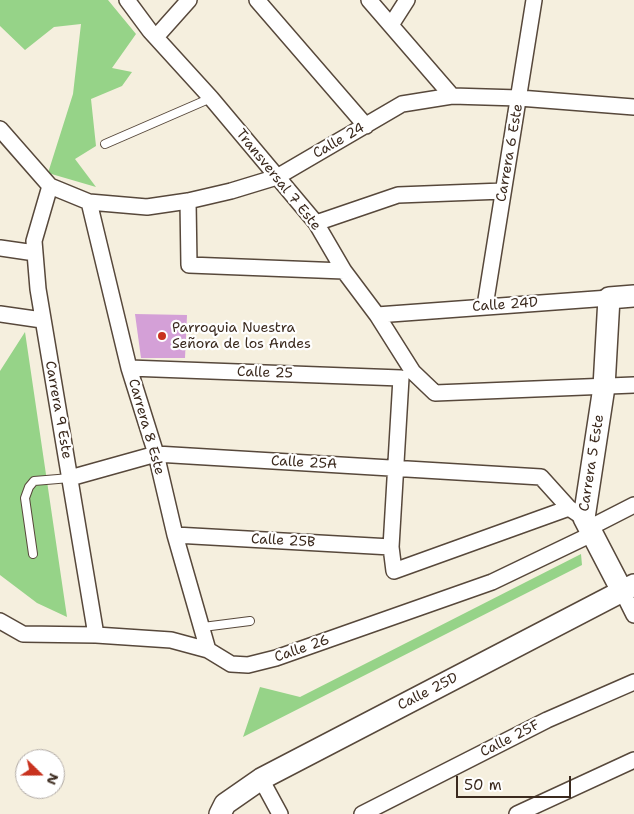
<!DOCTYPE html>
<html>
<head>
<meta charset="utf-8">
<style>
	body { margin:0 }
	#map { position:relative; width:634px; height:814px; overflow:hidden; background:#f5efde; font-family:"Shantell Sans",sans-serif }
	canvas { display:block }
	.north { position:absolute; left:15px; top:749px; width:50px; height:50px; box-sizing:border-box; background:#fff; border:1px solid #b1aaa5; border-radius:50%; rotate:112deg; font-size:14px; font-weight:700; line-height:20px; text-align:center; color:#3b2a1e }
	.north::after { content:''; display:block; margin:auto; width:18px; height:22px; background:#c8321e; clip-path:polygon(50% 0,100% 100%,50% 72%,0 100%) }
	.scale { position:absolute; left:456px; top:776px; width:115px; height:22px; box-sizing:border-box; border:2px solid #3b2a1e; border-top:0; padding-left:6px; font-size:15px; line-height:18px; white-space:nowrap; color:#3b2a1e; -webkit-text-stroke:4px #fff; paint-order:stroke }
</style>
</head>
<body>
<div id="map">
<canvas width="634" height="814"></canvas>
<div class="north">N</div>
<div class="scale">50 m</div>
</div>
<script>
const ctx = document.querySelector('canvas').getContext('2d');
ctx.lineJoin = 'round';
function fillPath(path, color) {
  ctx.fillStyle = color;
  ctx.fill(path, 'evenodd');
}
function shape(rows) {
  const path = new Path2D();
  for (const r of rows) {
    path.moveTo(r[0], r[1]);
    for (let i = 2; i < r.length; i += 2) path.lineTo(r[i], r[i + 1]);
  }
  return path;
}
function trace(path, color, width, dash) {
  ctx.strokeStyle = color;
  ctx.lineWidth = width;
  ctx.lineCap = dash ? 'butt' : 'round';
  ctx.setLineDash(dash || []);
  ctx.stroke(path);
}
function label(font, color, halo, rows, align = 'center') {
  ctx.font = font + ' "Shantell Sans",sans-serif';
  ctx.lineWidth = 4.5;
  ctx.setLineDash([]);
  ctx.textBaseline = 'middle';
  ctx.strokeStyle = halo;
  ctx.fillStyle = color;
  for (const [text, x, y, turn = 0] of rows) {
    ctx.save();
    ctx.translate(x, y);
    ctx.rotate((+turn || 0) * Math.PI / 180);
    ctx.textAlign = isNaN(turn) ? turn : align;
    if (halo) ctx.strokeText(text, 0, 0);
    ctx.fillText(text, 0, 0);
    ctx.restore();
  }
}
const green = shape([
	[0,0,108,0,136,34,112,68,132,72,122,86,91,99,96,146,75,159,96,187,48,173,73,94,81,24,54,27,25,50,0,26],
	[25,332,67,617,37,603,0,575,0,371],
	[581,554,582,565,243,737,260,687,300,697]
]);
const building = shape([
	[135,314,187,315,185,358,141,358]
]);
const lane = shape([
	[105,144,211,98],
	[33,554,25,498,29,487,34,481,70,478],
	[203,627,250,621]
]);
const street = shape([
	[127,0,150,31,211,98,316,223,344,271,377,315,413,372,435,393,634,385],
	[257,0,366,126],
	[369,0,452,96],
	[391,25,407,0],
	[156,37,189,0],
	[0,129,50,186,89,202,147,207,188,201,231,191,277,177,402,104,452,96,519,98,634,107],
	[50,186,34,241,38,289,96,635],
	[188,201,189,265,344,271],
	[89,202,129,368,156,454,175,535,208,650],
	[316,223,398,195,503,191],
	[0,248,35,253],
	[485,306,534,0],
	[0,314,42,320],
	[377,315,609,298],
	[129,368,401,378],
	[401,378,391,547,394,571,569,508],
	[70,478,156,454,541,477,569,508,584,518],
	[589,528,634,505],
	[175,535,391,547],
	[622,591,634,615],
	[0,621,23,634,96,635,171,640,208,650,231,664,248,665,276,658,492,582,592,534],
	[261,779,280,814],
	[362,814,547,720,634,682],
	[517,814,634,760]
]);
const secondary = shape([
	[622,591,584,518,604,387,609,298,634,296],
	[220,814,225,804,261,779,634,585]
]);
const markers = [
	[162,336,5,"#c8321e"]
];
const streetNames = [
	["Calle 24",339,141,-30],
	["Carrera 6 Este",510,153,-80],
	["Transversal 7 Este",278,180,51],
	["Calle 24D",505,305,-4],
	["Calle 25",265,373,2],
	["Carrera 9 Este",58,410,80],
	["Carrera 8 Este",146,427,74],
	["Calle 25A",304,463,3],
	["Carrera 5 Este",592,463,-81],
	["Calle 25B",283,541,3],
	["Calle 26",302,649,-19],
	["Calle 25D",428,692,-27],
	["Calle 25F",510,739,-27]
];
const poiNames = [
	["Parroquia Nuestra",172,328],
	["Señora de los Andes",172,344]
];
fillPath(green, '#96d388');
fillPath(building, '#d4a0d7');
trace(lane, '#57483b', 10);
trace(street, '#57483b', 18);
trace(secondary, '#57483b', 24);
trace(lane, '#fff', 8);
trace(street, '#fff', 15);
trace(secondary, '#fff', 21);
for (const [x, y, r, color] of markers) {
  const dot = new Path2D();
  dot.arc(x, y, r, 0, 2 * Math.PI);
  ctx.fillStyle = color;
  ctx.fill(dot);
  trace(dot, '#fff', 2);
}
label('14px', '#3b2a1e', '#fff', streetNames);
label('14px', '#3b2a1e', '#fff', poiNames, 'left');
</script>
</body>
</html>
